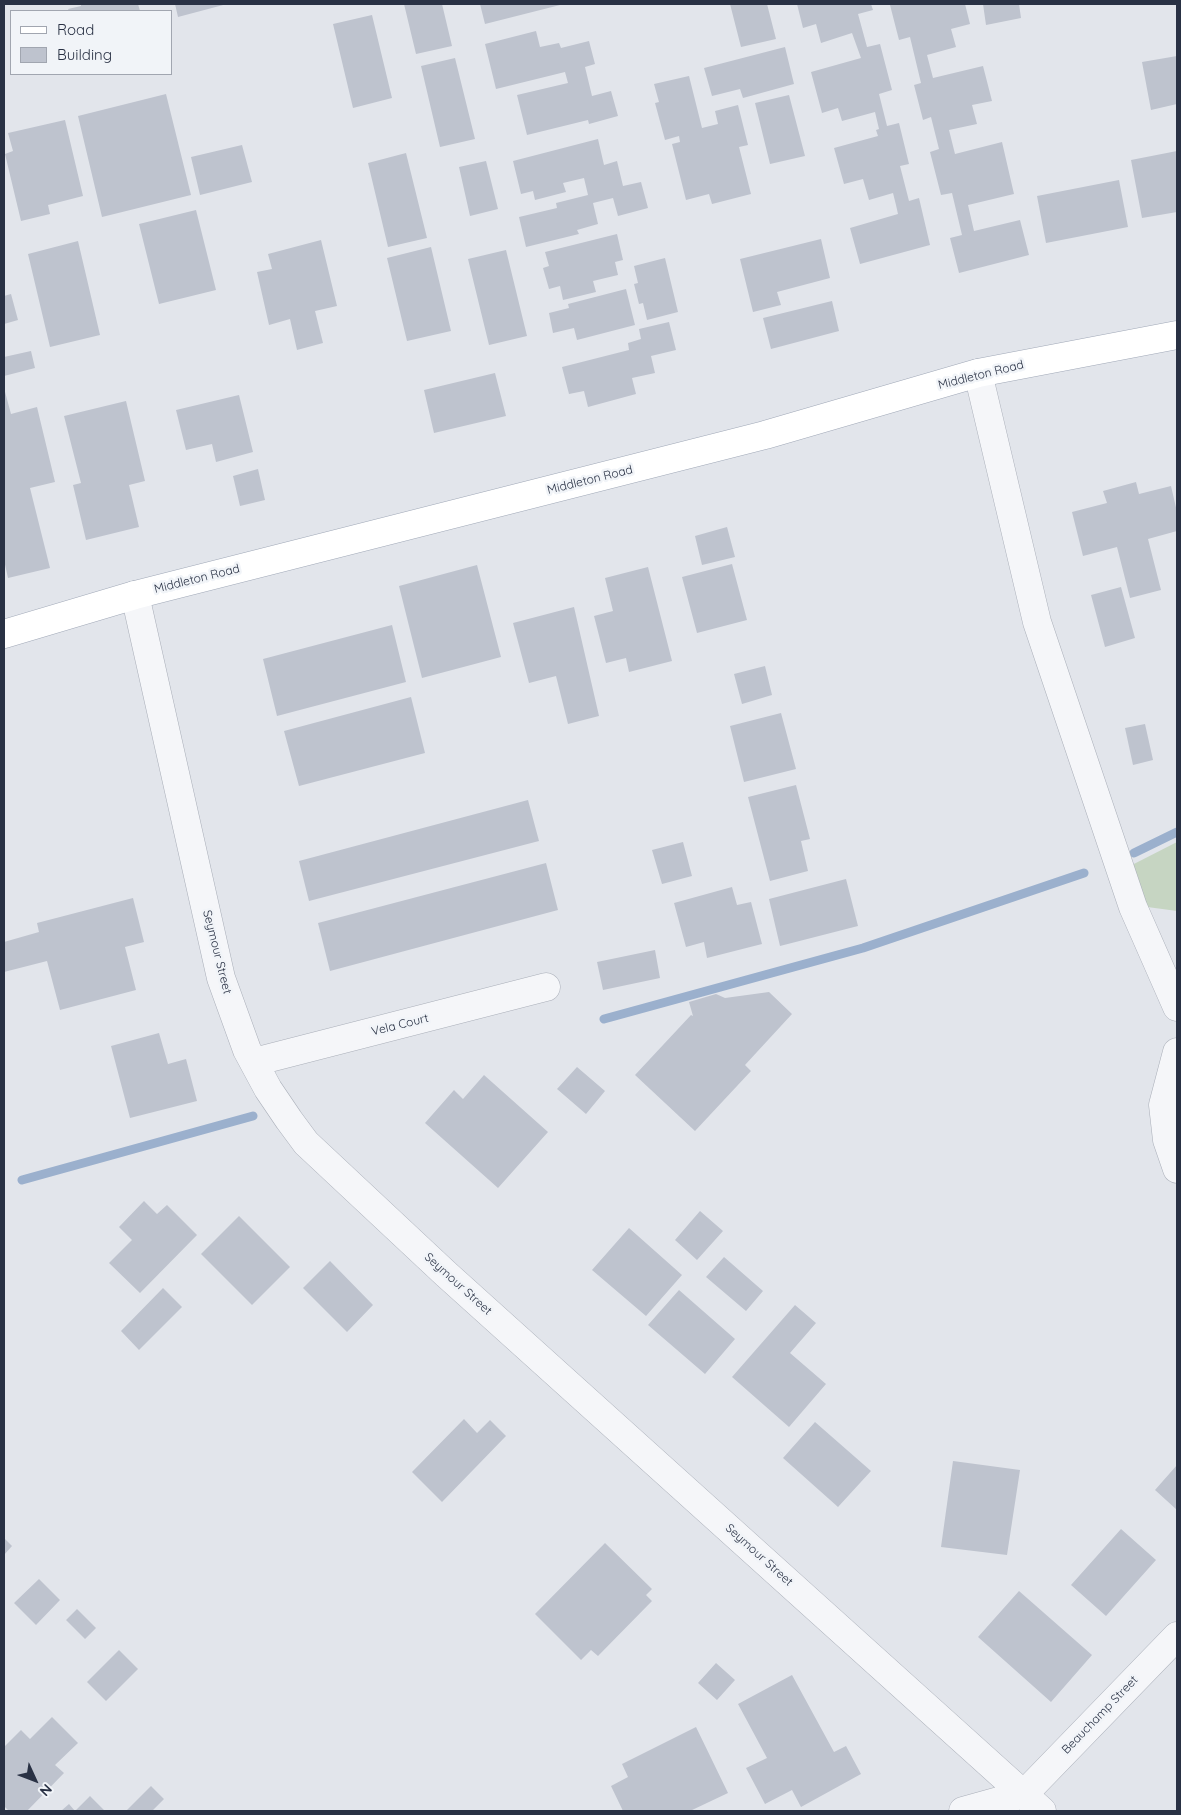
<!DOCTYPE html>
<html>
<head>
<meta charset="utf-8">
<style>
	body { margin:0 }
	#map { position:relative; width:1181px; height:1815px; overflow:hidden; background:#e2e5eb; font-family:Quicksand,sans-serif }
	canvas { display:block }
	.frame { position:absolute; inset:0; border:5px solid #293144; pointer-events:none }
	.legend { position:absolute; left:10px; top:10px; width:162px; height:65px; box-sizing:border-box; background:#f1f4f8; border:1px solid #a1a6b0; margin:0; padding:6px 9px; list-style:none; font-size:15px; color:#293144 }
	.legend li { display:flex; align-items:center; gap:10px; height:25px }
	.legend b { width:25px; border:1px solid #a1a6b0 }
	.north { position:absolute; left:10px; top:1755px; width:50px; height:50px; -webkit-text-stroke:4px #f1f4f8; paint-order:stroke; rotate:133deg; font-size:14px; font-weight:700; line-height:20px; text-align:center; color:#293144 }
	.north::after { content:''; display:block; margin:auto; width:18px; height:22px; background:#293144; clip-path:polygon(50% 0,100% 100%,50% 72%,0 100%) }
</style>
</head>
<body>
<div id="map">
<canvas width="1181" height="1815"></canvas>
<div class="frame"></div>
<ul class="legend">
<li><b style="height:6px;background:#fff"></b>Road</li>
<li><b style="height:14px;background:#bec3ce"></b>Building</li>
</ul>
<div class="north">N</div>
</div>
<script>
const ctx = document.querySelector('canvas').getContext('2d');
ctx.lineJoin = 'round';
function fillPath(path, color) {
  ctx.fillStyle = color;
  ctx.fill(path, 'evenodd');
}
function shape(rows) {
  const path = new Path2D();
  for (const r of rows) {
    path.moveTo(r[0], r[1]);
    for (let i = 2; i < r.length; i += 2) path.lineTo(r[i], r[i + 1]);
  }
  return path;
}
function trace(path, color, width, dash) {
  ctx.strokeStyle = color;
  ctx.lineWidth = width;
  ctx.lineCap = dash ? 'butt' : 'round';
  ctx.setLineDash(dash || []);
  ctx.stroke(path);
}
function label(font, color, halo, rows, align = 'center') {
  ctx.font = font + ' Quicksand,sans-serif';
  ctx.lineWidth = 5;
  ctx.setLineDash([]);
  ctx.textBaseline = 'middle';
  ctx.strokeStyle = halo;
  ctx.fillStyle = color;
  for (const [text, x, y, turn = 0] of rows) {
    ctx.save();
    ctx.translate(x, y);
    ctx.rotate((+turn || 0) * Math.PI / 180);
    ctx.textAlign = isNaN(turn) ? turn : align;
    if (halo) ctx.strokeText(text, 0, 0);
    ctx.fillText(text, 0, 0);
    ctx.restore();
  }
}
const green = shape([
	[1177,842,1177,911,1140,906,1128,867]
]);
const stream = shape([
	[1134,853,1177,832],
	[604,1019,863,948,1084,873],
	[22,1180,253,1116]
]);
const building = shape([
	[81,4,138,4,140,11,69,11,68,9,81,6],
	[175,4,227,4,178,17],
	[404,4,442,4,452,46,416,54],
	[480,4,564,4,485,24],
	[730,4,767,4,776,39,741,47],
	[797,4,871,4,873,10,858,14,867,47,880,44,892,90,879,94,887,126,899,123,909,164,900,166,909,201,919,198,930,245,860,264,850,228,898,214,896,205,893,193,869,200,863,179,844,184,834,148,878,136,876,130,879,129,875,112,842,121,838,108,822,113,811,72,861,58,852,33,821,43,816,24,803,28],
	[893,4,965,4,970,24,951,29,956,47,927,55,933,78,983,66,992,101,972,105,977,124,949,130,955,154,1002,142,1014,194,968,205,974,231,1020,220,1029,255,959,273,950,238,962,235,952,193,941,195,930,152,939,149,931,117,923,120,914,85,921,83,910,37,899,40,890,5],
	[983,4,1019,4,1021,18,986,25],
	[372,15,392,98,353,108,333,24],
	[536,31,540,47,559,43,561,48,589,41,595,64,585,67,592,96,611,91,618,116,589,124,588,120,527,135,517,95,568,83,565,72,496,89,485,44],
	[785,47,794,84,743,98,740,89,712,96,704,68],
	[1177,56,1177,104,1151,110,1142,62],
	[455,58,475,139,440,147,421,66],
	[689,76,702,128,718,124,715,111,738,105,748,145,739,147,751,194,712,204,709,194,686,200,672,144,680,142,679,136,665,140,655,103,659,102,654,84],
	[166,94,191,195,102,217,78,116],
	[789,95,805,156,770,164,755,103],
	[65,120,83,196,48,205,50,214,21,221,5,154,13,151,8,133],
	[598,139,604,165,617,161,623,186,641,182,648,208,618,216,613,198,593,203,598,224,577,230,579,234,526,247,519,217,557,208,556,203,588,195,584,178,563,183,566,192,535,200,533,191,521,194,513,161],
	[242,145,252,182,200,195,191,157],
	[1177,151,1177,212,1142,218,1131,160],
	[406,153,427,238,388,247,368,163],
	[486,161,498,209,470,216,459,167],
	[1119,180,1128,227,1046,243,1037,196],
	[196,210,216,290,159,304,139,224],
	[617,234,623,260,615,262,618,275,593,281,596,292,563,300,560,286,549,289,543,268,549,266,545,252],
	[821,239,830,278,777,292,781,305,753,312,740,259],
	[321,240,337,306,315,311,323,343,297,350,290,319,269,325,257,272,272,269,268,254],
	[78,241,100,335,50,347,28,254],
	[431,247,451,331,407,341,387,258],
	[506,250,527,336,489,345,468,259],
	[665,258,678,312,647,320,643,303,639,304,634,284,638,283,634,266],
	[626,289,635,325,577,340,574,328,553,333,549,313,569,308,568,304],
	[11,294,18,320,4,324,4,296],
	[832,301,839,331,771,349,763,318],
	[669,322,676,350,651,356,655,373,632,378,636,394,588,407,584,391,569,394,562,367,629,350,628,343,641,339,639,329],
	[31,351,35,368,4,376,4,357],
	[495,373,506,416,434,433,424,390],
	[4,388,11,414,37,407,55,482,30,488,50,568,8,578,4,560],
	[239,395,253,452,216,462,212,444,186,450,176,410],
	[126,401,145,481,129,485,139,527,86,540,73,485,81,483,64,416],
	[258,469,265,500,240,506,233,476],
	[1136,482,1139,494,1171,486,1177,512,1177,531,1148,539,1161,590,1130,598,1117,547,1083,556,1072,512,1107,503,1103,491],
	[727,527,735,557,702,565,695,536],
	[732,564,747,620,697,633,682,577],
	[477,565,501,657,422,678,399,586],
	[648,567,672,661,629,672,626,658,606,663,594,616,613,611,605,578],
	[1121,587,1135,638,1105,647,1091,595],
	[574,607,599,716,568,724,556,676,529,683,513,623],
	[392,625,406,682,277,716,263,659],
	[765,666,772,695,742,704,734,674],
	[411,697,425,753,299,786,284,731],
	[781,713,796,769,744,782,730,726],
	[1145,724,1153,760,1133,765,1125,728],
	[796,785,810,839,801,841,808,871,770,881,748,797],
	[528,800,539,841,309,901,299,861],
	[683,842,692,876,662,884,652,850],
	[546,863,558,910,330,971,318,923],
	[846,879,858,926,780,946,769,899],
	[732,887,737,905,751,902,762,944,707,958,704,942,686,947,674,903],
	[133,898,144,942,125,947,136,990,60,1010,47,961,4,972,4,942,39,932,37,923],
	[655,950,660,978,603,990,597,962],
	[769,992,792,1014,745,1065,751,1071,695,1131,635,1075,691,1015,693,1016,689,1002,716,994,725,998],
	[159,1033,168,1064,186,1059,197,1101,130,1118,111,1046],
	[577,1067,605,1091,586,1114,557,1089],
	[484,1075,548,1132,498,1188,425,1123,454,1090,463,1099],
	[144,1201,157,1214,167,1205,197,1235,140,1293,109,1263,132,1240,119,1227],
	[700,1211,723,1231,697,1260,675,1240],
	[239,1216,290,1267,252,1305,201,1254],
	[629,1228,682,1275,646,1316,592,1270],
	[724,1257,763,1291,746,1311,706,1277],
	[330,1261,373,1305,347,1332,303,1288],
	[163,1288,182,1307,139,1350,121,1331],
	[679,1290,735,1339,705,1374,648,1325],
	[795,1305,816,1323,790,1353,826,1384,789,1427,732,1377],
	[464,1419,477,1433,490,1420,506,1436,442,1502,412,1472],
	[815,1422,871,1471,838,1507,783,1458],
	[953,1461,1020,1470,1007,1555,941,1547],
	[1177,1465,1177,1510,1155,1490],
	[1121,1529,1156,1560,1106,1616,1071,1585],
	[4,1538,12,1546,4,1555],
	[605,1543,652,1589,646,1595,652,1601,598,1656,591,1650,581,1660,535,1614],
	[39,1579,60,1600,36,1625,14,1603],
	[1019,1591,1092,1655,1051,1702,978,1637],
	[77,1609,96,1628,85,1639,66,1620],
	[119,1650,138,1669,106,1701,87,1682],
	[716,1663,735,1680,717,1700,698,1683],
	[792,1675,834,1752,846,1746,861,1774,801,1807,792,1790,765,1804,746,1768,767,1758,738,1704],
	[52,1717,78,1743,55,1765,64,1773,27,1811,9,1811,4,1806,4,1747,21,1730,30,1739],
	[696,1727,728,1793,690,1811,623,1811,611,1786,628,1777,622,1764],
	[151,1786,164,1799,152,1811,126,1811],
	[90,1796,105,1811,61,1811,69,1804,75,1811]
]);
const minor = shape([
	[978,373,1037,622,1133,907,1177,1007],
	[135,595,221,978,247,1050,268,1089,289,1120,306,1143,446,1274,1042,1811],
	[1177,1052,1163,1105,1167,1140,1177,1169],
	[254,1062,546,987],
	[963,1811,1024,1794,1177,1636]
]);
const major = shape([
	[4,634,135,595,765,435,978,373,1177,335]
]);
const streetNames = [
	["Middleton Road",981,375,-14],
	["Middleton Road",590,480,-14],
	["Middleton Road",197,579,-14],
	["Seymour Street",217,952,76],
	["Vela Court",400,1025,-14],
	["Seymour Street",458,1284,42],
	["Seymour Street",759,1555,42],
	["Beauchamp Street",1100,1715,-46]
];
fillPath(green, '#c6d5c2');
trace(stream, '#9bb0cd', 9);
fillPath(building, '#bec3ce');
trace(minor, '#aaafb9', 29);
trace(major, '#a0a8b7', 29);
trace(minor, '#f5f6f9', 28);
trace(major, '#fff', 28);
label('12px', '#293144', '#f1f4f8', streetNames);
</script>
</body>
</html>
